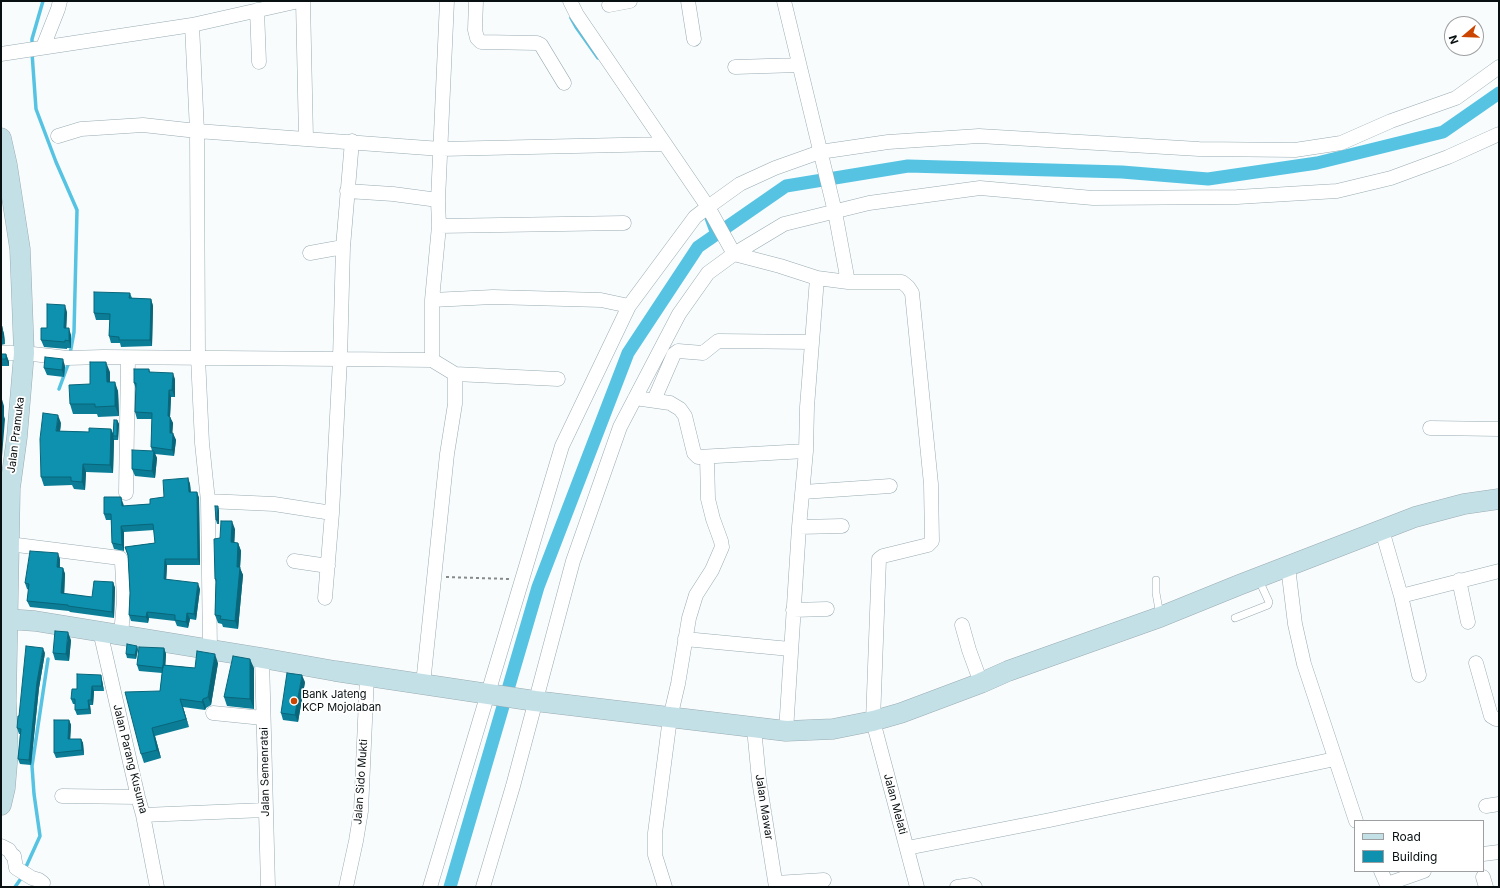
<!DOCTYPE html>
<html>
<head>
<meta charset="utf-8">
<style>
	body { margin:0 }
	#map { position:relative; width:1500px; height:888px; overflow:hidden; background:#f8fcfd; font-family:Inter,sans-serif }
	canvas { display:block }
	.frame { position:absolute; inset:0; border:2px solid #091012; pointer-events:none }
	.legend { position:absolute; left:1354px; top:820px; width:130px; height:52px; box-sizing:border-box; background:#fff; border:1px solid #9d9fa0; margin:0; padding:5px 7px; list-style:none; font-size:12px; color:#091012 }
	.legend li { display:flex; align-items:center; gap:8px; height:20px }
	.legend b { width:20px; border:1px solid #9d9fa0 }
	.north { position:absolute; left:1444px; top:16px; width:40px; height:40px; box-sizing:border-box; background:#fff; border:1px solid #9d9fa0; border-radius:50%; rotate:251deg; font-size:11px; font-weight:700; line-height:16px; text-align:center; color:#091012 }
	.north::after { content:''; display:block; margin:auto; width:14px; height:18px; background:#cb4501; clip-path:polygon(50% 0,100% 100%,50% 72%,0 100%) }
</style>
</head>
<body>
<div id="map">
<canvas width="1500" height="888"></canvas>
<div class="frame"></div>
<ul class="legend">
<li><b style="height:5px;background:#c4e0e7"></b>Road</li>
<li><b style="height:11px;background:#0d91ae"></b>Building</li>
</ul>
<div class="north">N</div>
</div>
<script>
const ctx = document.querySelector('canvas').getContext('2d');
ctx.lineJoin = 'round';
function shape(rows) {
  const path = new Path2D();
  for (const r of rows) {
    path.moveTo(r[0], r[1]);
    for (let i = 2; i < r.length; i += 2) path.lineTo(r[i], r[i + 1]);
  }
  return path;
}
function trace(path, color, width, dash) {
  ctx.strokeStyle = color;
  ctx.lineWidth = width;
  ctx.lineCap = dash ? 'butt' : 'round';
  ctx.setLineDash(dash || []);
  ctx.stroke(path);
}
function fillPath(path, color) {
  ctx.fillStyle = color;
  ctx.fill(path, 'evenodd');
}
function label(font, color, halo, rows, align = 'center') {
  ctx.font = font + ' Inter,sans-serif';
  ctx.lineWidth = 3.5;
  ctx.setLineDash([]);
  ctx.textBaseline = 'middle';
  ctx.strokeStyle = halo;
  ctx.fillStyle = color;
  for (const [text, x, y, turn = 0] of rows) {
    ctx.save();
    ctx.translate(x, y);
    ctx.rotate((+turn || 0) * Math.PI / 180);
    ctx.textAlign = isNaN(turn) ? turn : align;
    if (halo) ctx.strokeText(text, 0, 0);
    ctx.fillText(text, 0, 0);
    ctx.restore();
  }
}
const stream = shape([
	[571,18,576,27,598,58],
	[32,46,32,39,43,1],
	[32,53,36,109,56,162,77,210,74,332,70,354],
	[706,218,713,237],
	[59,389,69,362],
	[25,869,40,836,34,794,32,766,48,659],
	[15,887,22,877]
]);
const canal = shape([
	[450,887,538,587,628,353,698,247,786,186,908,166,1122,172,1208,179,1317,163,1443,132,1499,93]
]);
const path = shape([
	[446,577,509,579]
]);
const lane = shape([
	[1156,580,1156,593,1160,615],
	[1235,618,1268,605,1269,602,1258,578]
]);
const street = shape([
	[303,1,306,138],
	[476,1,475,30,477,38,481,42,537,43,541,45,564,83],
	[570,1,577,15,708,207,734,254,780,266,817,278],
	[688,1,694,39],
	[784,1,835,212,848,282,817,278,807,407,806,451,799,527,786,731],
	[609,5,630,1],
	[257,10,259,62],
	[192,25,197,131,198,357,202,443,208,501,210,649],
	[43,47,58,9,60,1],
	[1,54,192,25,299,1],
	[735,67,799,65],
	[58,136,81,129,143,125,197,131,441,149,665,144],
	[347,191,393,194,438,200],
	[439,226,624,223],
	[310,253,343,247],
	[848,282,902,282,908,287,912,293,931,484,932,541,928,545,883,556,879,559,873,721,917,887],
	[432,300,493,297,601,300,629,306],
	[1,353,24,353,67,358,103,357,340,359,343,247,352,141],
	[432,360,432,300,439,226,438,200,447,1],
	[455,374,558,379],
	[635,398,670,403,680,409,685,416,694,453,698,457,806,451],
	[654,400,674,354,678,351,703,353,718,341,811,342],
	[1430,428,1499,429],
	[803,492,890,486],
	[126,493,128,358],
	[208,501,274,504,332,513,340,359,432,360,455,374,455,404,447,454,423,684],
	[799,527,842,526],
	[1382,530,1401,596,1499,571],
	[9,544,120,558,122,562,124,600,121,635],
	[294,561,328,566],
	[1288,567,1295,624,1304,664,1356,821],
	[1459,580,1468,622],
	[1401,596,1419,675],
	[325,598,332,513],
	[793,610,827,609],
	[962,625,969,650,981,683],
	[100,631,138,797,143,815,157,887],
	[685,639,790,649],
	[262,658,268,887],
	[1476,663,1491,716,1496,719,1499,719],
	[213,713,263,718],
	[754,728,759,780,776,887],
	[62,796,138,797],
	[1486,806,1499,804],
	[143,815,265,810],
	[1,846,9,850,12,855,14,856,16,868,32,878,39,880,43,883,42,887],
	[907,848,1050,820,1335,759],
	[1483,854,1499,852],
	[1381,871,1388,887],
	[1483,877,1486,887],
	[776,883,824,880],
	[1387,884,1424,871],
	[346,887,356,841,361,811,367,676],
	[430,887,562,446,629,306,695,217,708,207,740,184,775,168,820,152,888,142,979,136,1199,149,1295,150,1341,143,1391,121,1456,98,1499,67],
	[483,887,513,786,573,561,620,427,679,314,708,273,734,254,784,224,869,203,980,188,1093,198,1237,197,1337,191,1391,178,1448,157,1499,134],
	[665,887,655,855,655,833,670,718,678,684,689,618,696,595,712,570,722,547,721,541,713,519,708,499,707,457],
	[957,887,971,885,975,887]
]);
const secondary = shape([
	[1,138,7,165,20,249,24,353,17,437,10,488,6,701,8,752,5,788,1,805],
	[7,619,35,621,262,658,335,671,535,701,786,731,833,729,873,721,901,713,981,683,1008,671,1160,617,1239,585,1415,517,1464,504,1499,499]
]);
const wall = shape([
	[130,293,132,298,151,299,153,306,152,346,121,347,120,343,111,343,109,336,110,320,96,320,94,313],
	[67,312,66,328,71,335,71,348,67,348,67,349,44,347,41,340,47,328],
	[2,327,4,334,5,344,1,345,1,328],
	[1,354,6,354,9,362,9,366,1,366],
	[65,366,64,377,47,375,44,368],
	[149,369,150,372,175,379,175,397,171,397,170,417,173,423,172,433,176,440,174,456,155,454,157,458,155,478,135,476,132,469,152,451,151,447,152,419,137,419,135,412,136,389,134,383],
	[110,372,110,382,118,391,119,416,98,417,97,414,73,414,70,404,90,384],
	[117,420,119,424,118,440,114,440,113,473,86,472,85,490,74,489,72,485,44,486,41,477,61,423,60,431,89,432,111,429,113,434],
	[188,478,190,484,191,492,197,492,199,498,200,565,167,565,166,579,200,589,196,620,190,619,188,628,177,626,175,621,149,618,148,623,131,621,129,615,130,593,128,556,125,547,155,543,154,530,124,532,124,551,114,549,112,543,111,520,106,520,104,514,123,503,124,506,150,504,164,497],
	[219,510,219,524,217,524,216,520],
	[235,529,234,543,238,543,241,551,240,568,243,575,238,629,223,627,222,624,218,623,215,615,216,582,215,579,220,538],
	[60,559,60,568,63,568,65,574,64,594,92,597,113,582,115,588,114,618,70,612,69,611,30,607,27,601,29,590,27,589,25,583],
	[71,640,69,661,55,660,53,653],
	[164,648,166,654,165,665,195,668,218,663,211,705,206,708,205,710,183,707,189,727,155,736,161,758,144,763,141,754,160,691,162,673,139,671,137,665],
	[138,649,136,659,127,658,126,654],
	[45,653,39,688,31,765,20,764,18,759,20,734,19,734,17,728,19,716],
	[254,668,254,709,227,706,224,697],
	[102,680,104,691,94,691,93,705,90,705,91,714,77,715,75,710,75,704,73,704,71,699,77,689],
	[305,682,298,722,283,720,281,713],
	[69,720,71,725,70,739,81,739,83,743,84,755,56,758,54,753]
]);
const shadedWall = shape([
	[151,299,153,306,152,346,150,340],
	[65,305,67,312,66,335,64,328],
	[2,327,4,334,5,344,3,337],
	[69,328,71,335,71,348,69,341],
	[6,354,9,362,9,366,6,359],
	[63,359,65,366,64,377,62,370],
	[106,362,110,372,110,392,107,382],
	[173,373,175,379,175,397,172,390],
	[115,382,118,391,119,416,115,406],
	[169,390,171,397,170,417,173,423,172,440,170,433,168,416],
	[1,396,4,406,4,416,5,419,1,469],
	[58,415,61,423,59,439,56,431],
	[117,420,119,424,118,440,117,436],
	[111,429,114,436,113,436,114,440,113,473,110,465],
	[173,433,176,440,174,456,172,450],
	[154,451,157,458,155,478,152,471],
	[83,464,86,472,85,490,82,482],
	[188,478,190,484,191,498,189,492],
	[197,492,199,498,200,565,198,559],
	[121,497,123,503,124,512,122,506],
	[218,506,219,510,219,524,217,520],
	[232,521,235,529,234,551,231,542],
	[121,526,124,532,124,551,122,545],
	[238,543,241,551,240,568,243,575,238,629,235,621],
	[58,553,60,559,59,573,57,567],
	[165,559,167,565,166,585,164,579],
	[63,568,65,574,64,599,61,593],
	[113,582,115,588,114,618,112,612],
	[198,583,200,589,196,620,194,614],
	[147,612,149,618,148,623,146,617],
	[187,613,190,619,188,628,186,622],
	[68,632,71,640,69,661,66,654],
	[137,646,138,649,136,659,135,655],
	[43,648,45,653,39,688,31,765,29,760,37,682],
	[164,648,166,654,165,674,163,668],
	[215,654,218,663,211,705,208,697],
	[250,659,254,668,254,709,250,699],
	[101,675,102,680,104,691,102,686],
	[302,675,305,682,298,722,295,715],
	[92,686,94,691,93,705,91,700],
	[180,699,183,707,189,727,186,719],
	[203,699,206,708,205,710,202,702],
	[88,700,90,705,91,714,89,709],
	[69,720,71,725,70,744,68,739],
	[152,728,155,736,161,758,157,750],
	[81,739,83,743,84,755,82,750]
]);
const building = shape([
	[94,292,130,293,129,298,151,299,150,340,119,340,119,337,109,336,110,314,94,313,94,292],
	[47,304,65,305,64,328,69,328,69,341,65,340,65,342,41,340,41,328,47,328,47,304],
	[2,327,3,337,1,338,1,328,2,327],
	[1,354,6,354,6,359,1,359,1,354],
	[45,357,63,359,62,370,44,368,45,357],
	[90,362,106,362,107,382,115,382,115,406,95,407,95,404,70,404,69,385,90,384,90,362],
	[134,369,149,369,149,372,173,373,172,390,169,390,168,416,170,417,170,433,173,433,172,450,151,447,152,413,135,412,136,383,134,383,134,369],
	[43,413,58,415,56,431,89,432,89,428,111,429,110,465,83,464,82,482,71,481,71,477,41,477,40,439,43,413],
	[114,420,117,420,117,436,113,436,114,420],
	[132,450,154,451,152,471,132,469,132,450],
	[188,478,189,492,197,492,198,559,165,559,164,579,198,583,194,614,187,613,186,622,175,620,175,615,147,612,146,617,129,615,130,593,128,555,125,547,155,543,153,524,121,526,122,545,112,543,111,514,104,514,104,497,121,497,122,506,150,504,150,499,164,497,163,480,188,478],
	[215,506,218,506,217,520,216,520,215,506],
	[221,521,232,521,231,542,238,543,237,567,240,567,235,621,220,619,221,616,215,615,216,579,215,579,214,539,220,538,221,521],
	[30,551,58,553,57,567,63,568,61,593,92,597,94,581,113,582,112,612,68,606,68,605,27,601,29,584,25,583,30,551],
	[55,631,68,632,66,654,53,653,55,631],
	[127,644,137,646,135,655,126,654,127,644],
	[26,646,43,648,37,682,29,760,18,759,21,729,17,728,18,716,19,716,26,646],
	[139,647,164,648,163,668,137,665,139,647],
	[197,651,215,654,208,697,203,699,202,702,180,699,186,719,152,728,157,750,141,754,125,692,160,691,163,665,195,668,197,651],
	[233,656,250,659,250,699,224,697,233,656],
	[287,673,302,675,295,715,281,713,287,673],
	[77,674,101,675,102,686,92,686,91,700,88,700,89,709,75,710,75,699,71,699,72,689,77,689,77,674],
	[54,720,69,720,68,739,81,739,82,750,54,753,54,720]
]);
const markers = [
	[294,701,4,"#cb4501"]
];
const streetNames = [
	["Jalan Pramuka",16,435,-83],
	["Jalan Parang Kusuma",130,759,76],
	["Jalan Semenratai",265,772,-91],
	["Jalan Sido Mukti",361,782,-86],
	["Jalan Melati",895,804,75],
	["Jalan Mawar",764,807,81]
];
const poiNames = [
	["Bank Jateng",302,695],
	["KCP Mojolaban",302,708]
];
trace(stream, '#56c3e2', 3.5);
trace(canal, '#56c3e2', 13);
trace(lane, '#99abb2', 8);
trace(street, '#99abb2', 15);
trace(secondary, '#99abb2', 21);
trace(path, '#858a8c', 2, [3, 3]);
trace(lane, '#fff', 7);
trace(street, '#fff', 14);
trace(secondary, '#c4e0e7', 20);
fillPath(wall, '#0b7d96');
fillPath(shadedWall, '#09667a');
fillPath(building, '#0d91ae');
trace(building, '#09667a', 1);
for (const [x, y, r, color] of markers) {
  const dot = new Path2D();
  dot.arc(x, y, r, 0, 2 * Math.PI);
  ctx.fillStyle = color;
  ctx.fill(dot);
  trace(dot, '#fff', 1.5);
}
label('11px', '#091012', '#fff', streetNames);
label('11px', '#091012', '#fff', poiNames, 'left');
</script>
</body>
</html>
